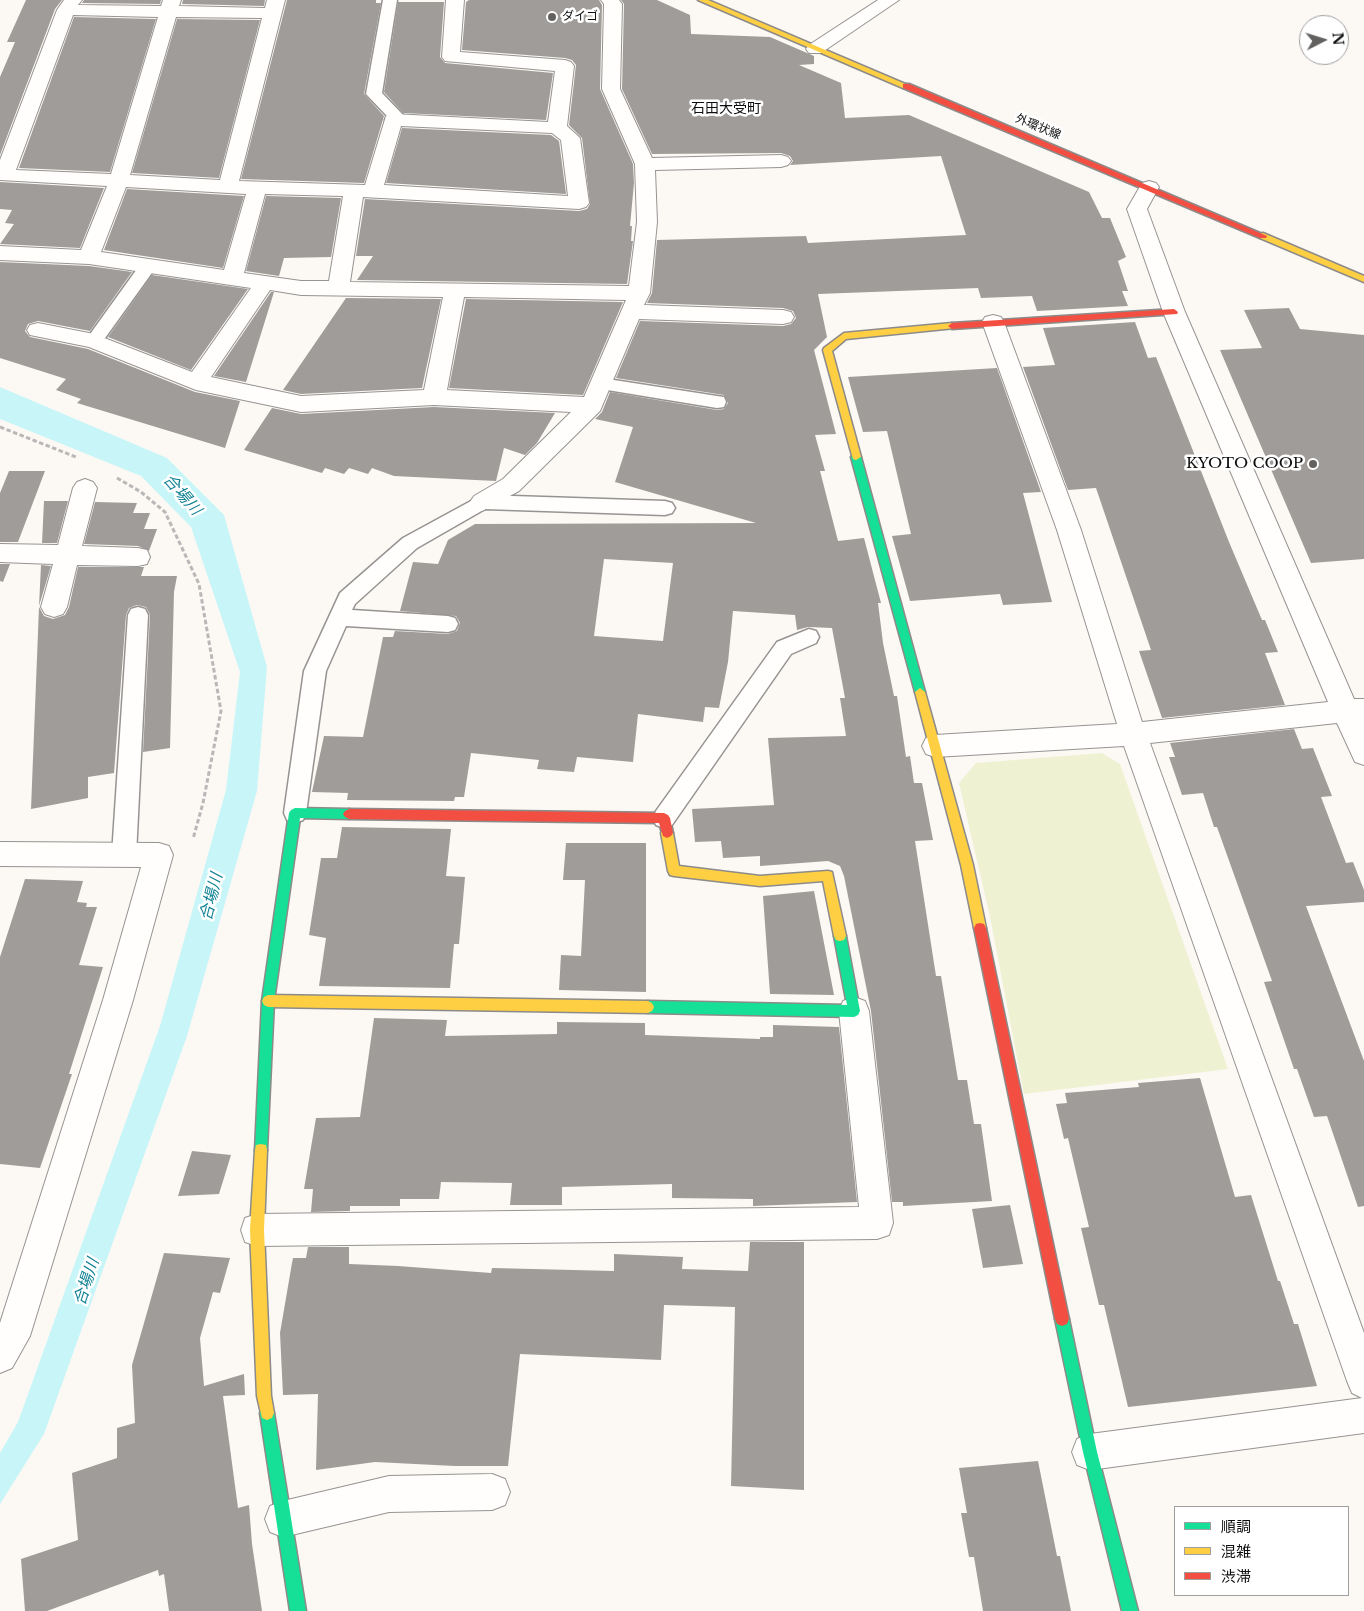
<!DOCTYPE html>
<html>
<head>
<meta charset="utf-8">
<style>
	body { margin:0 }
	#map { position:relative; width:1364px; height:1611px; overflow:hidden; background:#fcf8f4; font-family:"Libre Baskerville","Noto Sans JP",serif }
	canvas { display:block }
	.legend { position:absolute; left:1174px; top:1506px; width:175px; height:90px; box-sizing:border-box; background:#fff; border:1px solid #9f9f9f; margin:0; padding:6px 9px; list-style:none; font-size:15px; color:#0f0f0f }
	.legend li { display:flex; align-items:center; gap:10px; height:25px }
	.legend b { width:25px; border:1px solid #9f9f9f }
	.north { position:absolute; left:1299px; top:15px; width:50px; height:50px; box-sizing:border-box; background:#fff; border:1px solid #9f9f9f; border-radius:50%; rotate:85deg; font-size:14px; font-weight:700; line-height:20px; text-align:center; color:#0f0f0f }
	.north::after { content:''; display:block; margin:auto; width:18px; height:22px; background:#62615f; clip-path:polygon(50% 0,100% 100%,50% 72%,0 100%) }
</style>
</head>
<body>
<div id="map">
<canvas width="1364" height="1611"></canvas>
<ul class="legend">
<li><b style="height:6px;background:#16e098"></b>順調</li>
<li><b style="height:6px;background:#ffcf43"></b>混雑</li>
<li><b style="height:6px;background:#f24e42"></b>渋滞</li>
</ul>
<div class="north">N</div>
</div>
<script>
const ctx = document.querySelector('canvas').getContext('2d');
ctx.lineJoin = 'round';
function fillPath(path, color) {
  ctx.fillStyle = color;
  ctx.fill(path, 'evenodd');
}
function shape(rows) {
  const path = new Path2D();
  for (const r of rows) {
    path.moveTo(r[0], r[1]);
    for (let i = 2; i < r.length; i += 2) path.lineTo(r[i], r[i + 1]);
  }
  return path;
}
function trace(path, color, width, dash) {
  ctx.strokeStyle = color;
  ctx.lineWidth = width;
  ctx.lineCap = dash ? 'butt' : 'round';
  ctx.setLineDash(dash || []);
  ctx.stroke(path);
}
function label(font, color, halo, rows, align = 'center') {
  ctx.font = font + ' "Libre Baskerville","Noto Sans JP",serif';
  ctx.lineWidth = 5;
  ctx.setLineDash([]);
  ctx.textBaseline = 'middle';
  ctx.strokeStyle = halo;
  ctx.fillStyle = color;
  for (const [text, x, y, turn = 0] of rows) {
    ctx.save();
    ctx.translate(x, y);
    ctx.rotate((+turn || 0) * Math.PI / 180);
    ctx.textAlign = isNaN(turn) ? turn : align;
    if (halo) ctx.strokeText(text, 0, 0);
    ctx.fillText(text, 0, 0);
    ctx.restore();
  }
}
const green = shape([
	[1102,753,1120,764,1228,1069,1024,1094,990,917,959,783,976,763]
]);
const water = shape([
	[0,387,167,458,224,515,267,667,257,791,187,1036,44,1434,0,1504,0,1453,18,1422,160,1026,226,790,240,672,191,527,141,476,0,419]
]);
const building = shape([
	[26,0,62,0,55,9,0,155,0,77,15,42,7,42],
	[84,0,161,0,160,4,82,3],
	[183,0,265,0,264,6,182,4],
	[287,0,376,0,376,3,381,3,364,94,384,116,364,183,241,179],
	[469,0,599,0,602,5,600,89,633,164,634,183,630,226,632,226,631,241,633,241,627,284,357,280,373,256,356,256,365,199,579,211,587,209,590,204,582,138,569,125,576,65,572,60,565,58,462,50,466,2],
	[621,0,657,0,690,15,691,34,770,37,814,56,814,64,799,65,841,83,845,118,909,115,1089,192,1102,218,1110,218,1126,257,1118,261,1128,291,1122,291,1128,306,1037,311,1032,296,981,298,978,288,818,294,827,337,814,350,836,434,815,435,825,471,820,471,838,541,864,538,881,603,878,603,883,643,894,696,897,696,906,757,910,756,914,783,922,783,933,840,915,841,936,976,941,976,958,1080,967,1080,974,1124,981,1124,992,1201,903,1206,903,1202,892,1202,871,1011,844,876,840,866,828,861,760,866,760,856,723,858,721,841,695,842,692,809,774,805,768,738,846,736,840,698,845,698,832,628,808,627,797,630,795,615,733,611,728,662,719,708,705,707,703,722,638,714,633,762,577,757,574,772,537,769,539,760,471,753,464,797,455,797,454,801,347,800,348,793,312,792,324,736,363,737,383,637,393,637,395,631,448,634,457,631,460,623,456,616,400,611,413,562,438,564,448,540,475,524,756,523,615,482,633,427,595,419,602,412,610,392,717,410,724,409,728,403,724,395,616,378,640,321,783,326,791,324,796,318,793,311,783,308,647,303,652,293,657,240,806,236,808,243,966,235,941,156,790,165,793,161,790,156,781,153,652,154,622,89,624,4],
	[604,559,673,563,663,641,594,636],
	[398,2,444,2,440,57,445,63,553,73,546,120,403,113,384,92],
	[74,17,156,19,110,172,19,168],
	[177,19,260,20,219,178,132,173],
	[402,128,551,135,559,141,566,194,386,183],
	[0,182,104,188,80,248,0,244,14,224,5,223,12,210,0,209],
	[127,189,244,196,223,268,104,250],
	[266,196,341,198,331,257,284,258,279,276,246,271],
	[0,262,89,266,132,272,90,331,38,321,28,324,25,331,30,337,88,349,195,392,240,401,225,448,77,403,81,399,56,390,66,379,0,358],
	[152,275,248,289,191,370,108,337],
	[271,292,274,292,246,382,214,376],
	[346,298,441,299,422,388,301,394,283,390],
	[466,299,623,302,583,395,449,388],
	[1289,308,1300,329,1364,335,1364,559,1311,563,1220,350,1262,348,1244,310],
	[1135,322,1148,358,1156,357,1229,542,1262,620,1265,620,1278,652,1265,653,1285,705,1162,718,1139,651,1151,650,1096,488,1068,490,1023,367,1055,365,1043,328],
	[997,368,1041,492,1023,493,1052,602,1003,605,1000,594,910,601,892,536,911,534,887,431,863,432,848,377],
	[434,407,555,413,537,443,525,455,504,448,496,481,394,476,372,468,368,474,349,468,344,474,325,468,322,473,244,450,272,408,301,414],
	[9,471,45,471,18,542,0,542,0,493],
	[44,501,68,501,57,543,42,543],
	[95,502,137,503,133,513,150,513,144,529,157,529,149,551,138,546,84,544],
	[0,564,10,564,3,582,0,581],
	[41,565,51,566,39,606],
	[78,567,144,567,141,576,177,576,174,592,170,748,143,752,150,615,146,607,137,605,129,608,126,615,114,773,88,777,88,798,31,809,39,607,44,616,53,619,65,615,69,607],
	[1294,729,1302,749,1313,748,1332,796,1321,797,1346,863,1353,862,1364,890,1364,902,1306,906,1364,1061,1364,1206,1358,1207,1327,1116,1314,1117,1297,1069,1294,1069,1264,982,1272,981,1217,827,1214,827,1203,793,1182,795,1169,757,1175,757,1170,743],
	[342,827,451,829,446,876,465,877,459,944,454,944,450,988,319,986,326,938,309,935,321,858,337,858],
	[566,843,646,843,646,992,559,990,561,955,581,956,585,880,563,880],
	[25,879,83,881,77,902,87,903,86,907,97,907,79,965,103,967,69,1074,72,1074,40,1168,0,1164,0,957],
	[814,891,834,995,770,994,763,896],
	[374,1018,447,1020,445,1036,557,1034,557,1022,645,1023,645,1035,760,1039,760,1037,773,1037,773,1025,839,1027,857,1202,753,1206,753,1199,672,1198,672,1184,562,1187,562,1205,510,1205,512,1183,441,1182,439,1199,400,1199,400,1206,350,1206,350,1211,311,1212,313,1189,304,1189,316,1118,360,1117],
	[1200,1078,1235,1197,1251,1195,1278,1281,1280,1281,1294,1324,1298,1324,1317,1386,1128,1407,1104,1305,1099,1305,1081,1228,1089,1227,1068,1138,1064,1139,1056,1104,1067,1103,1065,1093,1139,1087,1138,1083],
	[192,1151,231,1155,219,1194,178,1196],
	[1010,1205,1023,1264,983,1268,972,1209],
	[750,1242,804,1242,804,1490,731,1486,735,1307,664,1305,661,1360,520,1354,508,1466,455,1466,375,1462,316,1470,318,1394,283,1395,280,1333,292,1263,293,1258,306,1258,308,1247,349,1247,349,1264,398,1266,491,1273,492,1268,614,1271,614,1254,683,1257,682,1269,748,1271],
	[164,1253,230,1258,220,1293,213,1292,200,1338,204,1386,244,1374,245,1395,223,1396,238,1508,249,1505,252,1544,262,1611,169,1611,164,1574,159,1576,158,1570,47,1611,25,1611,21,1559,78,1540,72,1473,117,1458,117,1428,135,1423,132,1365],
	[1038,1461,1057,1556,1060,1556,1071,1611,983,1611,974,1557,969,1557,961,1513,967,1513,959,1468]
]);
const path = shape([
	[0,427,76,457],
	[117,478,141,492,165,512,199,584,221,711,203,803,193,839]
]);
const lane = shape([
	[383,0,397,0,382,93,403,115,399,123,393,125,387,123,385,120,387,116,366,94,383,0],
	[148,260,154,262,157,266,154,270,100,345,94,347,88,345,85,341,88,337,142,262,148,260],
	[601,378,717,396,724,397,726,402,724,407,717,408,595,388,592,384,595,380,601,378],
	[482,495,665,501,672,503,675,508,672,513,665,515,485,509,417,548,355,604,352,610,448,616,455,618,458,624,455,630,448,632,346,626,326,671,306,813,303,820,295,823,287,820,284,813,304,671,340,593,403,538,482,495],
	[138,607,145,609,148,615,136,855,132,862,124,865,116,862,112,855,128,615,131,609,138,607],
	[809,629,816,631,819,637,816,643,791,654,672,825,664,828,656,825,653,818,656,811,777,642,809,629]
]);
const street = shape([
	[64,0,82,0,78,5,161,6,163,0,181,0,179,6,265,8,267,0,285,0,239,181,365,185,386,116,393,114,548,122,555,71,445,61,442,57,446,0,464,0,460,52,565,60,571,62,574,66,567,126,580,138,589,203,586,207,579,209,363,197,350,282,629,286,637,222,635,164,602,89,604,4,601,0,619,0,622,4,620,89,652,158,781,155,788,157,791,161,788,165,781,167,655,170,657,222,650,293,644,305,783,310,791,312,794,317,791,322,783,324,639,319,600,411,519,491,482,511,474,508,470,502,474,496,503,479,571,412,434,405,301,412,196,390,89,347,30,335,27,330,30,325,38,323,94,334,192,372,251,288,89,264,0,260,0,246,81,250,107,186,0,180,0,160,57,10,64,0],
	[73,15,158,17,111,174,16,170,73,15],
	[176,17,262,18,220,180,130,175,176,17],
	[401,126,552,133,561,140,568,196,384,185,401,126],
	[126,187,246,194,224,270,101,252,126,187],
	[265,194,343,196,329,281,301,281,244,273,265,194],
	[270,290,301,295,443,297,424,390,301,396,211,377,270,290],
	[464,297,626,300,584,397,447,390,464,297],
	[878,0,899,0,821,53,809,53,806,49,809,45,878,0],
	[1149,181,1156,183,1159,187,1147,209,1185,312,1354,699,1364,699,1364,765,1355,762,1337,723,1150,743,1364,1333,1364,1433,1090,1470,1077,1465,1072,1452,1077,1439,1090,1434,1362,1398,1352,1393,1347,1381,1124,746,935,757,926,754,922,746,926,738,935,735,1117,724,1057,530,982,322,985,317,993,315,1001,317,1004,322,1081,530,1142,722,1328,702,1163,312,1127,209,1142,183,1149,181],
	[85,479,93,482,97,488,82,546,138,548,147,550,150,557,147,564,138,566,77,565,67,607,63,614,54,617,45,614,41,607,53,564,0,562,0,544,58,545,73,488,77,482,85,479],
	[0,842,159,843,169,846,173,855,133,1000,30,1336,12,1368,0,1373,0,1323,103,1000,141,867,0,866,0,842],
	[854,997,865,1001,869,1011,893,1223,889,1235,877,1239,257,1246,245,1242,241,1230,245,1218,257,1214,859,1207,839,1011,843,1001,854,997],
	[492,1474,505,1479,510,1492,505,1505,492,1510,389,1512,283,1537,270,1532,265,1519,270,1506,283,1501,389,1476,492,1474]
]);
const fast = shape([
	[856,454,861,457,925,692,920,696,915,692,851,457,856,454],
	[295,808,349,809,353,811,355,814,353,817,349,819,300,818,274,1001,267,1150,266,1155,261,1156,256,1155,255,1150,262,1001,289,813,291,810,295,808],
	[840,931,844,932,846,936,860,1011,858,1015,854,1017,648,1013,644,1011,642,1007,644,1003,648,1001,847,1005,834,936,836,932,840,931],
	[1062,1312,1067,1314,1069,1319,1097,1452,1138,1611,1122,1611,1083,1452,1055,1319,1057,1314,1062,1312],
	[267,1406,272,1408,274,1413,306,1611,290,1611,260,1413,262,1408,267,1406]
]);
const slow = shape([
	[698,0,708,0,910,86,903,88,698,0],
	[1263,233,1364,276,1364,282,1260,238,1260,234,1263,233],
	[952,323,956,326,955,328,846,339,832,351,861,457,856,460,853,459,823,350,824,348,844,333,952,323],
	[920,688,925,692,973,865,986,928,984,932,980,933,976,932,974,928,961,865,915,692,920,688],
	[667,828,671,830,673,833,679,866,760,876,828,871,832,872,846,936,844,940,840,941,836,940,834,936,823,881,760,886,674,876,670,875,668,871,661,833,663,830,667,828],
	[268,995,648,1001,652,1003,654,1007,652,1011,648,1013,268,1007,264,1005,262,1001,264,997,268,995],
	[261,1144,266,1145,267,1150,264,1230,271,1396,274,1413,272,1418,267,1420,262,1418,257,1396,250,1230,255,1150,256,1145,261,1144]
]);
const jam = shape([
	[903,84,909,84,1267,236,1266,238,1260,238,903,88,903,84],
	[1174,309,1178,312,1177,314,952,329,948,326,952,323,1174,309],
	[349,809,664,813,668,815,670,818,673,833,671,836,667,838,663,836,659,823,349,819,345,817,343,814,345,811,349,809],
	[980,923,984,924,986,928,1069,1319,1067,1324,1062,1326,1057,1324,1055,1319,974,928,976,924,980,923]
]);
const markers = [
	[552,17,5,"#62615f"],
	[1313,464,5,"#62615f"]
];
const farPoinames = [
	["ダイゴ",562,17]
];
const farStreetnames = [
	["外環状線",1038,127,22]
];
const farNeighbourhoodnames = [
	["石田大受町",726,109]
];
const poiNames = [
	["KYOTO COOP",1303,464]
];
const waterNames = [
	["合場川",182,495,49],
	["合場川",212,897,-76],
	["合場川",87,1282,-72]
];
fillPath(green, '#eff2d2');
fillPath(water, '#c8f6f8');
fillPath(building, '#a09c99');
trace(lane, '#969492', 3);
trace(street, '#969492', 2);
trace(fast, '#8c8b89', 3);
trace(slow, '#8c8b89', 3);
trace(jam, '#8c8b89', 3);
trace(path, '#b9b8b8', 3, [4.5, 2.5]);
fillPath(lane, '#fffefd');
fillPath(street, '#fffefd');
fillPath(fast, '#16e098');
fillPath(slow, '#ffcf43');
fillPath(jam, '#f24e42');
for (const [x, y, r, color] of markers) {
  const dot = new Path2D();
  dot.arc(x, y, r, 0, 2 * Math.PI);
  ctx.fillStyle = color;
  ctx.fill(dot);
  trace(dot, '#fff', 2);
}
label('12px', '#0f0f0f', '#fff', farPoinames, 'left');
label('12px', '#0f0f0f', '#fff', farStreetnames);
label('14px', '#0f0f0f', '#fff', farNeighbourhoodnames);
label('15px', '#0f0f0f', '#fff', poiNames, 'right');
label('italic 16px', '#0f8293', '#fff', waterNames);
</script>
</body>
</html>
